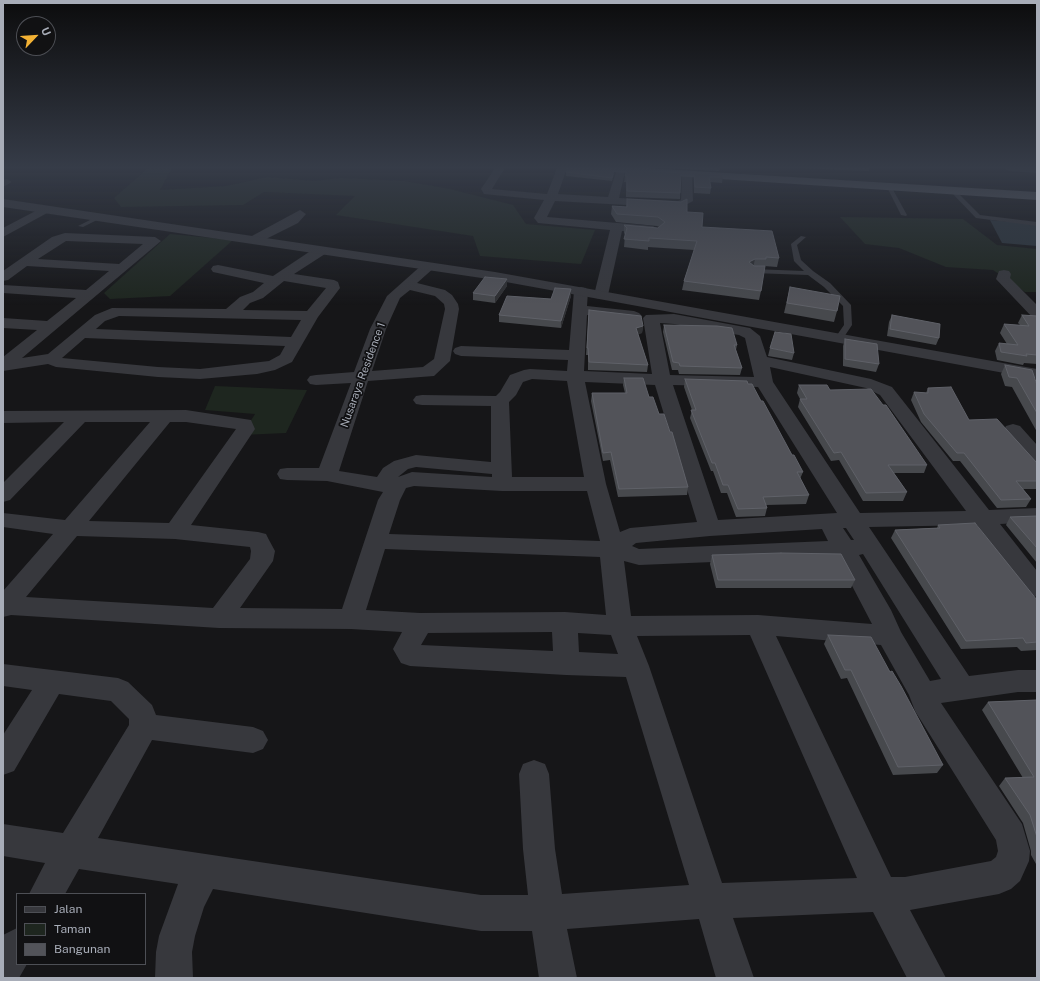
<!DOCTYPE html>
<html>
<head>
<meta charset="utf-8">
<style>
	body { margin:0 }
	#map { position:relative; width:1040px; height:981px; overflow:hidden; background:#161618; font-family:"Public Sans",sans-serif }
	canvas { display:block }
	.frame { position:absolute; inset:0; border:4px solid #a8adb8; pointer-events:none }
	.legend { position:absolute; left:16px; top:893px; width:130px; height:72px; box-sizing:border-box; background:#111113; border:1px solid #4d4f55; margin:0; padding:5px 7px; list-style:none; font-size:12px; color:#a8adb8 }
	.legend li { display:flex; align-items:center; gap:8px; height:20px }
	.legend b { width:20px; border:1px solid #4d4f55 }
	.north { position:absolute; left:16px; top:16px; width:40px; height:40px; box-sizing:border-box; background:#111113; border:1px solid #4d4f55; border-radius:50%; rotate:65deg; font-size:11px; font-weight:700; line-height:16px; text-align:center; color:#a8adb8 }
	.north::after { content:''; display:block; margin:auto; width:14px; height:18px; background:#f2b134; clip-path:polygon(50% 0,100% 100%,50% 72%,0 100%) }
</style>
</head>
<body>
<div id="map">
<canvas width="1040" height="981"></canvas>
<div class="frame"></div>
<ul class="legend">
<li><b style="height:5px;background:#37383d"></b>Jalan</li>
<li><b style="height:11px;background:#1e261f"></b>Taman</li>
<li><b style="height:11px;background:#525359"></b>Bangunan</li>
</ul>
<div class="north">U</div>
</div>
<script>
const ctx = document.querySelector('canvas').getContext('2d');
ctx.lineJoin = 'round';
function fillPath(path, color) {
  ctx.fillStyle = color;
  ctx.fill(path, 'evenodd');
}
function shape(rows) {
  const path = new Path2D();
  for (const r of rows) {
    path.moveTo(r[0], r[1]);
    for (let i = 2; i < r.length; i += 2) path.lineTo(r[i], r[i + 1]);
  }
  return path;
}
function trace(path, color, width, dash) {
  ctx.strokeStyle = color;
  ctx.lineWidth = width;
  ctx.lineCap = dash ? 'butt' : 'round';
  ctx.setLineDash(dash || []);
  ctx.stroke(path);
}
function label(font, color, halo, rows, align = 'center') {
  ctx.font = font + ' "Public Sans",sans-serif';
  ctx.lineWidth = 3.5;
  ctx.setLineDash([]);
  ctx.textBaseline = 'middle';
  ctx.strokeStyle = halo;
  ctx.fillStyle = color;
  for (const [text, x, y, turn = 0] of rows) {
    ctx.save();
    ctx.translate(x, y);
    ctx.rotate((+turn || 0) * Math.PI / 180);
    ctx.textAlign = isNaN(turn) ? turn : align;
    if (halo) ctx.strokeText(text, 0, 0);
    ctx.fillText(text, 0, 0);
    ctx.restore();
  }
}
const green = shape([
	[148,168,172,168,160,190,226,186,267,177,314,181,341,178,405,181,450,189,513,205,526,224,595,230,581,264,480,256,473,236,336,215,355,196,264,192,243,205,121,207,114,198],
	[840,217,963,219,997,245,1037,249,1037,292,1025,292,993,270,946,267,899,248,865,244],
	[170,234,233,240,170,296,110,299,104,293],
	[215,386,307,390,286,433,242,435,255,414,205,410]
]);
const water = shape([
	[990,220,1037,224,1037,246,1002,243]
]);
const service = shape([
	[886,185,891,186,907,215,906,216,901,215,886,185],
	[950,189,954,189,980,215,1037,222,1037,226,976,218,950,191,950,189],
	[96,217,101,218,83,227,78,226,96,217],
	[801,236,806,237,797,245,801,260,813,271,830,283,851,305,852,325,842,340,836,340,835,338,844,325,843,306,824,287,808,275,753,273,749,271,753,269,804,271,794,261,791,244,801,236]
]);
const minor = shape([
	[495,168,505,168,492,189,547,194,557,168,567,168,558,194,608,197,617,169,626,168,619,198,678,201,681,200,682,173,687,170,692,173,693,201,680,208,555,201,547,217,653,226,659,230,653,234,622,231,608,295,606,298,601,299,596,298,594,295,610,230,538,223,534,218,544,200,484,194,481,189,495,168],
	[1004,168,1037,168,1037,173,1009,171,1004,168],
	[7,179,12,182,3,187,3,180,7,179],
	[45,206,51,210,49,212,3,237,3,228,45,206],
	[300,210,306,214,298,223,258,243,250,243,248,240,250,237,300,210],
	[65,233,155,237,161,241,22,358,48,354,95,315,112,308,226,309,240,297,253,292,264,283,213,272,211,269,213,266,218,265,273,276,315,248,320,247,327,251,325,254,294,274,334,280,338,282,340,288,318,317,292,362,275,370,257,374,200,379,158,377,56,367,48,364,3,371,3,357,37,330,3,328,3,318,47,321,76,298,3,293,3,285,86,290,109,271,27,266,8,280,3,281,3,271,52,237,65,233],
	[66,241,143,244,119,264,38,259,66,241],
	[284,281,326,288,307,311,243,310,250,303,263,298,284,281],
	[119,316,301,320,291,337,96,329,105,321,119,316],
	[85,338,285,346,280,355,269,361,200,369,158,367,62,358,85,338],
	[428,263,433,264,435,267,417,283,445,290,452,295,458,304,459,309,450,361,434,376,368,381,339,471,377,477,383,468,394,461,416,455,491,462,491,406,422,405,416,404,413,400,416,396,422,395,496,396,500,392,510,375,524,370,530,369,567,371,568,360,461,356,455,354,453,351,455,348,461,346,569,350,574,291,576,288,581,287,586,288,588,291,587,306,634,311,639,313,642,316,639,319,634,321,587,315,584,371,652,374,643,318,646,315,674,314,750,328,760,336,767,357,871,379,892,387,989,510,1037,508,1037,522,1000,524,1037,571,1037,597,1028,594,977,525,869,527,969,676,1018,670,1037,670,1037,692,1018,692,941,703,1022,824,1030,851,1029,861,1020,881,1011,889,999,894,910,910,946,978,907,978,873,912,733,918,754,978,716,978,699,919,567,929,577,978,539,978,532,931,481,931,213,889,204,907,195,936,192,952,193,978,155,978,156,952,159,936,178,884,79,869,65,894,29,894,45,863,3,856,3,824,63,833,129,725,129,719,111,701,59,694,14,771,3,775,3,735,32,690,3,686,3,664,118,678,128,682,152,705,156,715,253,727,263,731,268,740,263,749,253,753,152,740,98,838,481,895,528,895,523,849,519,774,523,764,534,760,545,764,549,774,555,849,562,894,689,885,626,677,566,675,410,666,401,663,393,649,402,632,351,629,219,628,11,615,3,617,3,591,53,534,3,527,3,513,65,520,150,422,85,422,10,500,3,502,3,483,64,422,3,423,3,411,186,410,251,420,255,429,191,525,258,532,266,534,269,540,275,551,273,561,240,608,342,609,378,500,383,492,327,481,287,480,280,479,277,474,280,469,287,468,319,468,351,383,316,385,310,384,307,380,310,376,316,375,354,372,370,329,387,296,423,264,428,263],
	[410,290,435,296,444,304,445,309,434,359,423,367,372,371,386,329,400,298,410,290],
	[660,323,674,324,739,335,745,338,754,377,670,375,660,323],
	[770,367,866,388,880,395,966,511,860,513,773,382,770,367],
	[532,379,567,381,584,477,512,477,509,402,516,395,523,382,532,379],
	[585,382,655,385,697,522,630,528,620,532,606,484,585,382],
	[673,385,758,387,837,513,718,520,673,385],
	[170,422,186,422,236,429,169,523,89,521,170,422],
	[416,467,492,474,492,477,412,472,398,477,408,469,416,467],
	[414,486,502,491,587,491,600,541,389,534,400,500,406,488,414,486],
	[843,528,846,528,854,540,851,540,843,528],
	[822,529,828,541,639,549,632,546,636,543,710,536,822,529],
	[77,536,175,539,250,547,251,551,250,559,213,608,26,597,77,536],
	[385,549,600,557,606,615,565,612,420,613,366,610,385,549],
	[863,554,941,679,930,681,901,632,891,610,859,555,863,554],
	[837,557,872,624,758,615,631,616,624,561,639,565,837,557],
	[552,632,553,651,421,645,428,633,552,632],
	[578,633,611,635,618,654,579,652,578,633],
	[750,635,857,878,722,883,649,666,637,636,750,635],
	[776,636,881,645,909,695,915,711,996,840,998,851,996,857,991,861,905,877,891,877,776,636],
	[1004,270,1009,271,1011,274,1010,278,1037,305,1037,319,1032,317,996,279,999,271,1004,270],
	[1013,424,1020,426,1037,445,1037,463,1030,461,1004,430,1006,426,1013,424],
	[17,928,17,964,27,964,19,978,3,978,3,935,17,928]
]);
const tertiary = shape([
	[3,199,495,272,1037,369,1037,379,495,280,3,207,3,199]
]);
const trunk = shape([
	[593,168,645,168,1037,192,1037,200,598,171,593,168]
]);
const wall = shape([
	[666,168,720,168,719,171],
	[801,168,869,168,869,171],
	[597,169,614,174,612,181,566,176,566,172],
	[681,173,680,199,626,197,626,182,624,182,625,176],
	[694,173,723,177,722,183,710,182,711,188,710,194,694,193],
	[627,199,687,212,702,227,779,258,777,267,764,266,761,291,759,300,682,290,684,281,694,250,648,247,648,250,624,247,625,235,624,233,624,225,658,228,659,227,657,226,616,222,611,214,612,206,626,207],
	[507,286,495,303,473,300,473,293],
	[790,287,837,311,834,322,784,313],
	[571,289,571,296,561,328,499,322,499,315,551,299],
	[589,310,643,326,642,333,638,334,648,365,647,372,588,370,588,355,586,355],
	[892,315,939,338,936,345,887,336,889,322],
	[1022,315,1037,316,1037,364,1024,363,1023,365,997,360,995,351,999,343,1007,344,1000,333,1004,324,1020,325,1018,323],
	[664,325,737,345,736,350,742,368,740,375,679,374,678,370,672,370,663,332],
	[845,339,879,364,876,372,843,366,843,346],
	[770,348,794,353,792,360,768,356],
	[1005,365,1037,385,1037,432,1012,387,1005,386,1001,374],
	[624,378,649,397,659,414,688,487,687,495,618,497,610,460,603,461,591,401,592,393,625,393,623,385],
	[685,379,748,384,761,401,792,455,803,472,800,479,809,495,806,504,766,505,767,508,765,516,736,517,727,493,721,493,713,471,711,471,690,418,692,410,684,387],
	[799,385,830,390,927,465,924,473,894,473,907,492,903,501,863,501,839,460,831,461,798,407,800,399,797,393],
	[928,388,969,420,1037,463,1037,489,1023,489,1031,499,1026,507,997,508,960,461,953,461,921,422,911,400,914,392,926,393],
	[1037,516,1037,563,1006,525,1010,517],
	[938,525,1037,600,1037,650,1021,651,1017,647,961,649,891,538,895,530,937,528],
	[712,555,855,580,851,588,716,588,710,564],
	[828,635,890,672,943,765,937,773,893,775,847,678,841,679,824,644],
	[1037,700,1037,864,1036,864,1031,855,1031,851,1023,823,999,786,1005,778,1023,778,982,710,988,702]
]);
const shadedWall = shape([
	[755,259,753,268,749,262],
	[507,279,507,286,495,303,495,296],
	[571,289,571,296,561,328,561,321],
	[643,326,642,333,635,335,636,328]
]);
const building = shape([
	[568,168,596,168,597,169,614,170,612,178,566,172,568,168],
	[627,169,681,173,680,193,627,191,627,176,625,176,627,169],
	[694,173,723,175,723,177,709,177,711,188,695,187,694,173],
	[627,199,681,202,687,199,687,212,703,213,702,227,772,231,779,258,766,257,766,259,755,259,749,262,754,266,765,266,761,291,684,281,697,241,649,238,649,241,624,239,627,228,624,225,658,228,665,222,658,217,617,214,612,206,627,207,627,199],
	[485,277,507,279,495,296,473,293,485,277],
	[790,287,840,296,837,311,787,303,790,287],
	[555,288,571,289,561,321,499,315,507,296,551,299,555,288],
	[589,310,641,316,643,326,636,328,648,365,589,362,588,348,587,348,589,310],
	[892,315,940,324,939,338,890,329,892,315],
	[1022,315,1037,316,1037,355,1026,354,1027,356,1001,352,999,343,1018,345,1004,324,1029,326,1022,315],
	[664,325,717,326,732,328,737,345,734,345,742,368,680,366,679,363,673,362,664,325],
	[775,332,791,334,794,353,770,348,775,332],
	[845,339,877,344,879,364,845,359,845,339],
	[1005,365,1032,370,1037,385,1037,413,1017,378,1009,377,1005,365],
	[624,378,643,378,649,397,653,397,659,414,664,414,670,432,672,432,688,487,619,489,611,452,603,453,592,393,627,393,624,378],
	[685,379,747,381,748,384,752,384,761,401,763,401,792,455,794,455,803,472,797,472,809,495,763,497,767,508,738,509,728,485,723,485,715,463,712,463,691,410,696,410,685,379],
	[799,385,827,385,830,390,871,389,883,405,886,405,927,465,888,465,907,492,866,493,841,452,834,453,800,399,807,399,799,385],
	[951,387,969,420,997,419,1037,463,1037,481,1016,481,1031,499,1001,500,964,453,957,453,924,414,914,392,928,393,928,388,951,387],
	[1037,516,1037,548,1010,517,1037,516],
	[975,523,1037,600,1037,642,1026,643,1023,638,966,641,895,530,940,528,938,525,975,523],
	[781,553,841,554,855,580,718,580,712,555,781,553],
	[828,635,871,637,890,672,892,671,901,686,943,765,898,767,851,670,845,670,828,635],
	[1037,700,1037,837,1030,815,1005,778,1034,777,988,702,1037,700]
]);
const streetNames = [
	["Nusaraya Residence 1",363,375,-70]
];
fillPath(green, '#1e261f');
fillPath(water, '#2c353c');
fillPath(service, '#37383d');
fillPath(minor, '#37383d');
fillPath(tertiary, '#37383d');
fillPath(trunk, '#5b5e65');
fillPath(wall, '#47494d');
fillPath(shadedWall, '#2f3033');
fillPath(building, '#525359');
trace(building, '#5f6168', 1);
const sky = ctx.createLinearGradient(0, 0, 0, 305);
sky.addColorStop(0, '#0c0c0d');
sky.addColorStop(0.55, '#363c48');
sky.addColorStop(1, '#363c4800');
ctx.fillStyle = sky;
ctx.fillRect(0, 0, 1040, 305);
label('11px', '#a8adb8', '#111113', streetNames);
</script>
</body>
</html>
